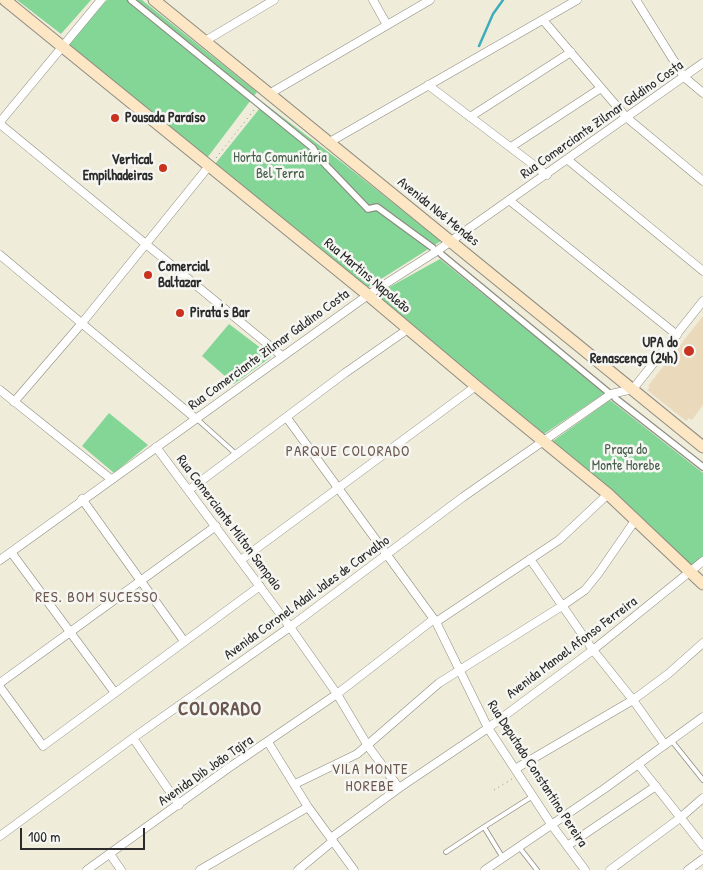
<!DOCTYPE html>
<html>
<head>
<meta charset="utf-8">
<style>
	body { margin:0 }
	#map { position:relative; width:703px; height:870px; overflow:hidden; background:#f0ecda; font-family:"Patrick Hand",sans-serif }
	canvas { display:block }
	.scale { position:absolute; left:20px; top:828px; width:125px; height:22px; box-sizing:border-box; border:2px solid #2b2b2b; border-top:0; padding-left:6px; font-size:15px; line-height:18px; white-space:nowrap; color:#2b2b2b; -webkit-text-stroke:4px #f6f6f2; paint-order:stroke }
</style>
</head>
<body>
<div id="map">
<canvas width="703" height="870"></canvas>
<div class="scale">100 m</div>
</div>
<script>
const ctx = document.querySelector('canvas').getContext('2d');
ctx.lineJoin = 'round';
function fillPath(path, color) {
  ctx.fillStyle = color;
  ctx.fill(path, 'evenodd');
}
function shape(rows) {
  const path = new Path2D();
  for (const r of rows) {
    path.moveTo(r[0], r[1]);
    for (let i = 2; i < r.length; i += 2) path.lineTo(r[i], r[i + 1]);
  }
  return path;
}
function trace(path, color, width, dash) {
  ctx.strokeStyle = color;
  ctx.lineWidth = width;
  ctx.lineCap = dash ? 'butt' : 'round';
  ctx.setLineDash(dash || []);
  ctx.stroke(path);
}
function label(font, color, halo, rows, align = 'center') {
  ctx.font = font + ' "Patrick Hand",sans-serif';
  ctx.lineWidth = 5;
  ctx.setLineDash([]);
  ctx.textBaseline = 'middle';
  ctx.strokeStyle = halo;
  ctx.fillStyle = color;
  for (const [text, x, y, turn = 0] of rows) {
    ctx.save();
    ctx.translate(x, y);
    ctx.rotate((+turn || 0) * Math.PI / 180);
    ctx.textAlign = isNaN(turn) ? turn : align;
    if (halo) ctx.strokeText(text, 0, 0);
    ctx.fillText(text, 0, 0);
    ctx.restore();
  }
}
const built = shape([
	[703,316,703,405,692,420,689,418,686,421,647,390,650,387,648,386]
]);
const green = shape([
	[17,0,91,0,61,34],
	[107,0,142,0,257,92,207,158,68,44],
	[264,103,344,164,441,241,367,288,215,164],
	[440,259,605,393,544,434,375,295],
	[229,324,266,352,271,357,234,384,202,356],
	[610,400,703,473,703,557,692,566,636,512,553,441],
	[109,413,148,445,114,473,82,446]
]);
const stream = shape([
	[479,46,493,14,503,0]
]);
const path = shape([
	[216,158,254,110],
	[494,790,512,779]
]);
const service = shape([
	[197,419,236,454],
	[671,740,703,780],
	[484,827,503,858],
	[519,847,537,870],
	[446,852,484,827,533,796]
]);
const pedestrian = shape([
	[131,0,313,148,320,159,368,209,377,207,433,248],
	[441,254,608,392],
	[615,398,703,467]
]);
const minor = shape([
	[373,0,387,25],
	[636,0,684,77,703,93],
	[543,20,626,117,703,181],
	[205,41,274,0],
	[428,85,547,175],
	[269,94,430,0],
	[470,117,571,52],
	[0,122,101,0],
	[0,124,282,356],
	[328,143,577,0],
	[511,147,601,88],
	[568,160,703,271],
	[509,200,677,335],
	[0,255,195,418],
	[0,390,111,479],
	[14,402,82,323,209,166],
	[287,418,436,622,488,728,551,824,585,870],
	[156,447,290,627,337,694,368,746,399,788],
	[189,490,345,373,408,329],
	[82,499,184,641],
	[11,552,115,693],
	[530,559,593,650,633,700,665,745],
	[0,560,368,295,437,251,703,63],
	[241,560,476,386],
	[436,622,559,540,608,494],
	[0,683,216,526],
	[0,687,43,746,260,586],
	[133,738,179,805],
	[268,742,308,807,354,870],
	[638,764,703,846],
	[515,769,633,700,668,674,703,643],
	[295,784,357,754,439,683,562,606,585,590,598,574,636,519],
	[0,836,133,738,290,627,463,497,611,394,633,389,703,301],
	[331,838,399,788,488,728,593,650,703,561],
	[567,846,656,786],
	[110,854,121,870],
	[87,870,227,769,337,694,434,619],
	[200,870,308,807],
	[298,870,333,841],
	[485,870,604,789,703,717],
	[610,870,680,818,703,798],
	[688,870,703,859]
]);
const secondary = shape([
	[5,0,368,295,476,386,608,494,703,584],
	[154,0,703,447]
]);
const markers = [
	[115,118,5,"#c8321e"],
	[163,168,5,"#c8321e"],
	[148,275,5,"#c8321e"],
	[180,313,5,"#c8321e"],
	[689,351,6,"#c8321e"]
];
const poiNames = [
	["Pousada Paraíso",125,118],
	["Vertical",153,160,"right"],
	["Empilhadeiras",153,176,"right"],
	["Comercial",158,267],
	["Baltazar",158,283],
	["Pirata's Bar",190,313],
	["UPA do",678,343,"right"],
	["Renascença (24h)",678,359,"right"]
];
const streetNames = [
	["Rua Comerciante Zilmar Galdino Costa",602,120,-35],
	["Avenida Noé Mendes",438,212,39],
	["Rua Martins Napoleão",367,276,40],
	["Rua Comerciante Zilmar Galdino Costa",269,350,-36],
	["Rua Comerciante Milton Sampaio",229,523,53],
	["Avenida Coronel Adail Jales de Carvalho",307,598,-36],
	["Avenida Manoel Afonso Ferreira",572,648,-37],
	["Avenida Dib João Tajra",206,771,-35],
	["Rua Deputado Constantino Pereira",537,774,57]
];
const parkNames = [
	["Horta Comunitária",280,158],
	["Bel Terra",280,174],
	["Praça do",626,450],
	["Monte Horebe",626,466]
];
const neighbourhoodNames = [
	["PARQUE COLORADO",348,452],
	["RES. BOM SUCESSO",97,598],
	["VILA MONTE",370,770],
	["HOREBE",370,787]
];
const districtNames = [
	["COLORADO",220,710]
];
fillPath(built, '#ead9ba');
fillPath(green, '#84d697');
trace(stream, '#3eadbb', 2.5);
trace(service, '#8e8c82', 5.5);
trace(pedestrian, '#8e8c82', 8);
trace(minor, '#8e8c82', 9);
trace(secondary, '#8e8c82', 13);
trace(path, '#8e8c82', 1, [1, 4]);
trace(service, '#fff', 4);
trace(pedestrian, '#fff', 5.5);
trace(minor, '#fff', 8);
trace(secondary, '#fce6c4', 11);
for (const [x, y, r, color] of markers) {
  const dot = new Path2D();
  dot.arc(x, y, r, 0, 2 * Math.PI);
  ctx.fillStyle = color;
  ctx.fill(dot);
  trace(dot, '#f6f6f2', 2);
}
label('bold 14px', '#2b2b2b', '#f6f6f2', poiNames, 'left');
label('14px', '#2b2b2b', '#f6f6f2', streetNames);
label('14px', '#465e4b', '#f6f6f2', parkNames);
ctx.letterSpacing = '1px';
label('15px', '#6c584f', '#f6f6f2', neighbourhoodNames);
ctx.letterSpacing = '0px';
ctx.letterSpacing = '1px';
label('bold 19px', '#6c584f', '#f6f6f2', districtNames);
ctx.letterSpacing = '0px';
</script>
</body>
</html>
